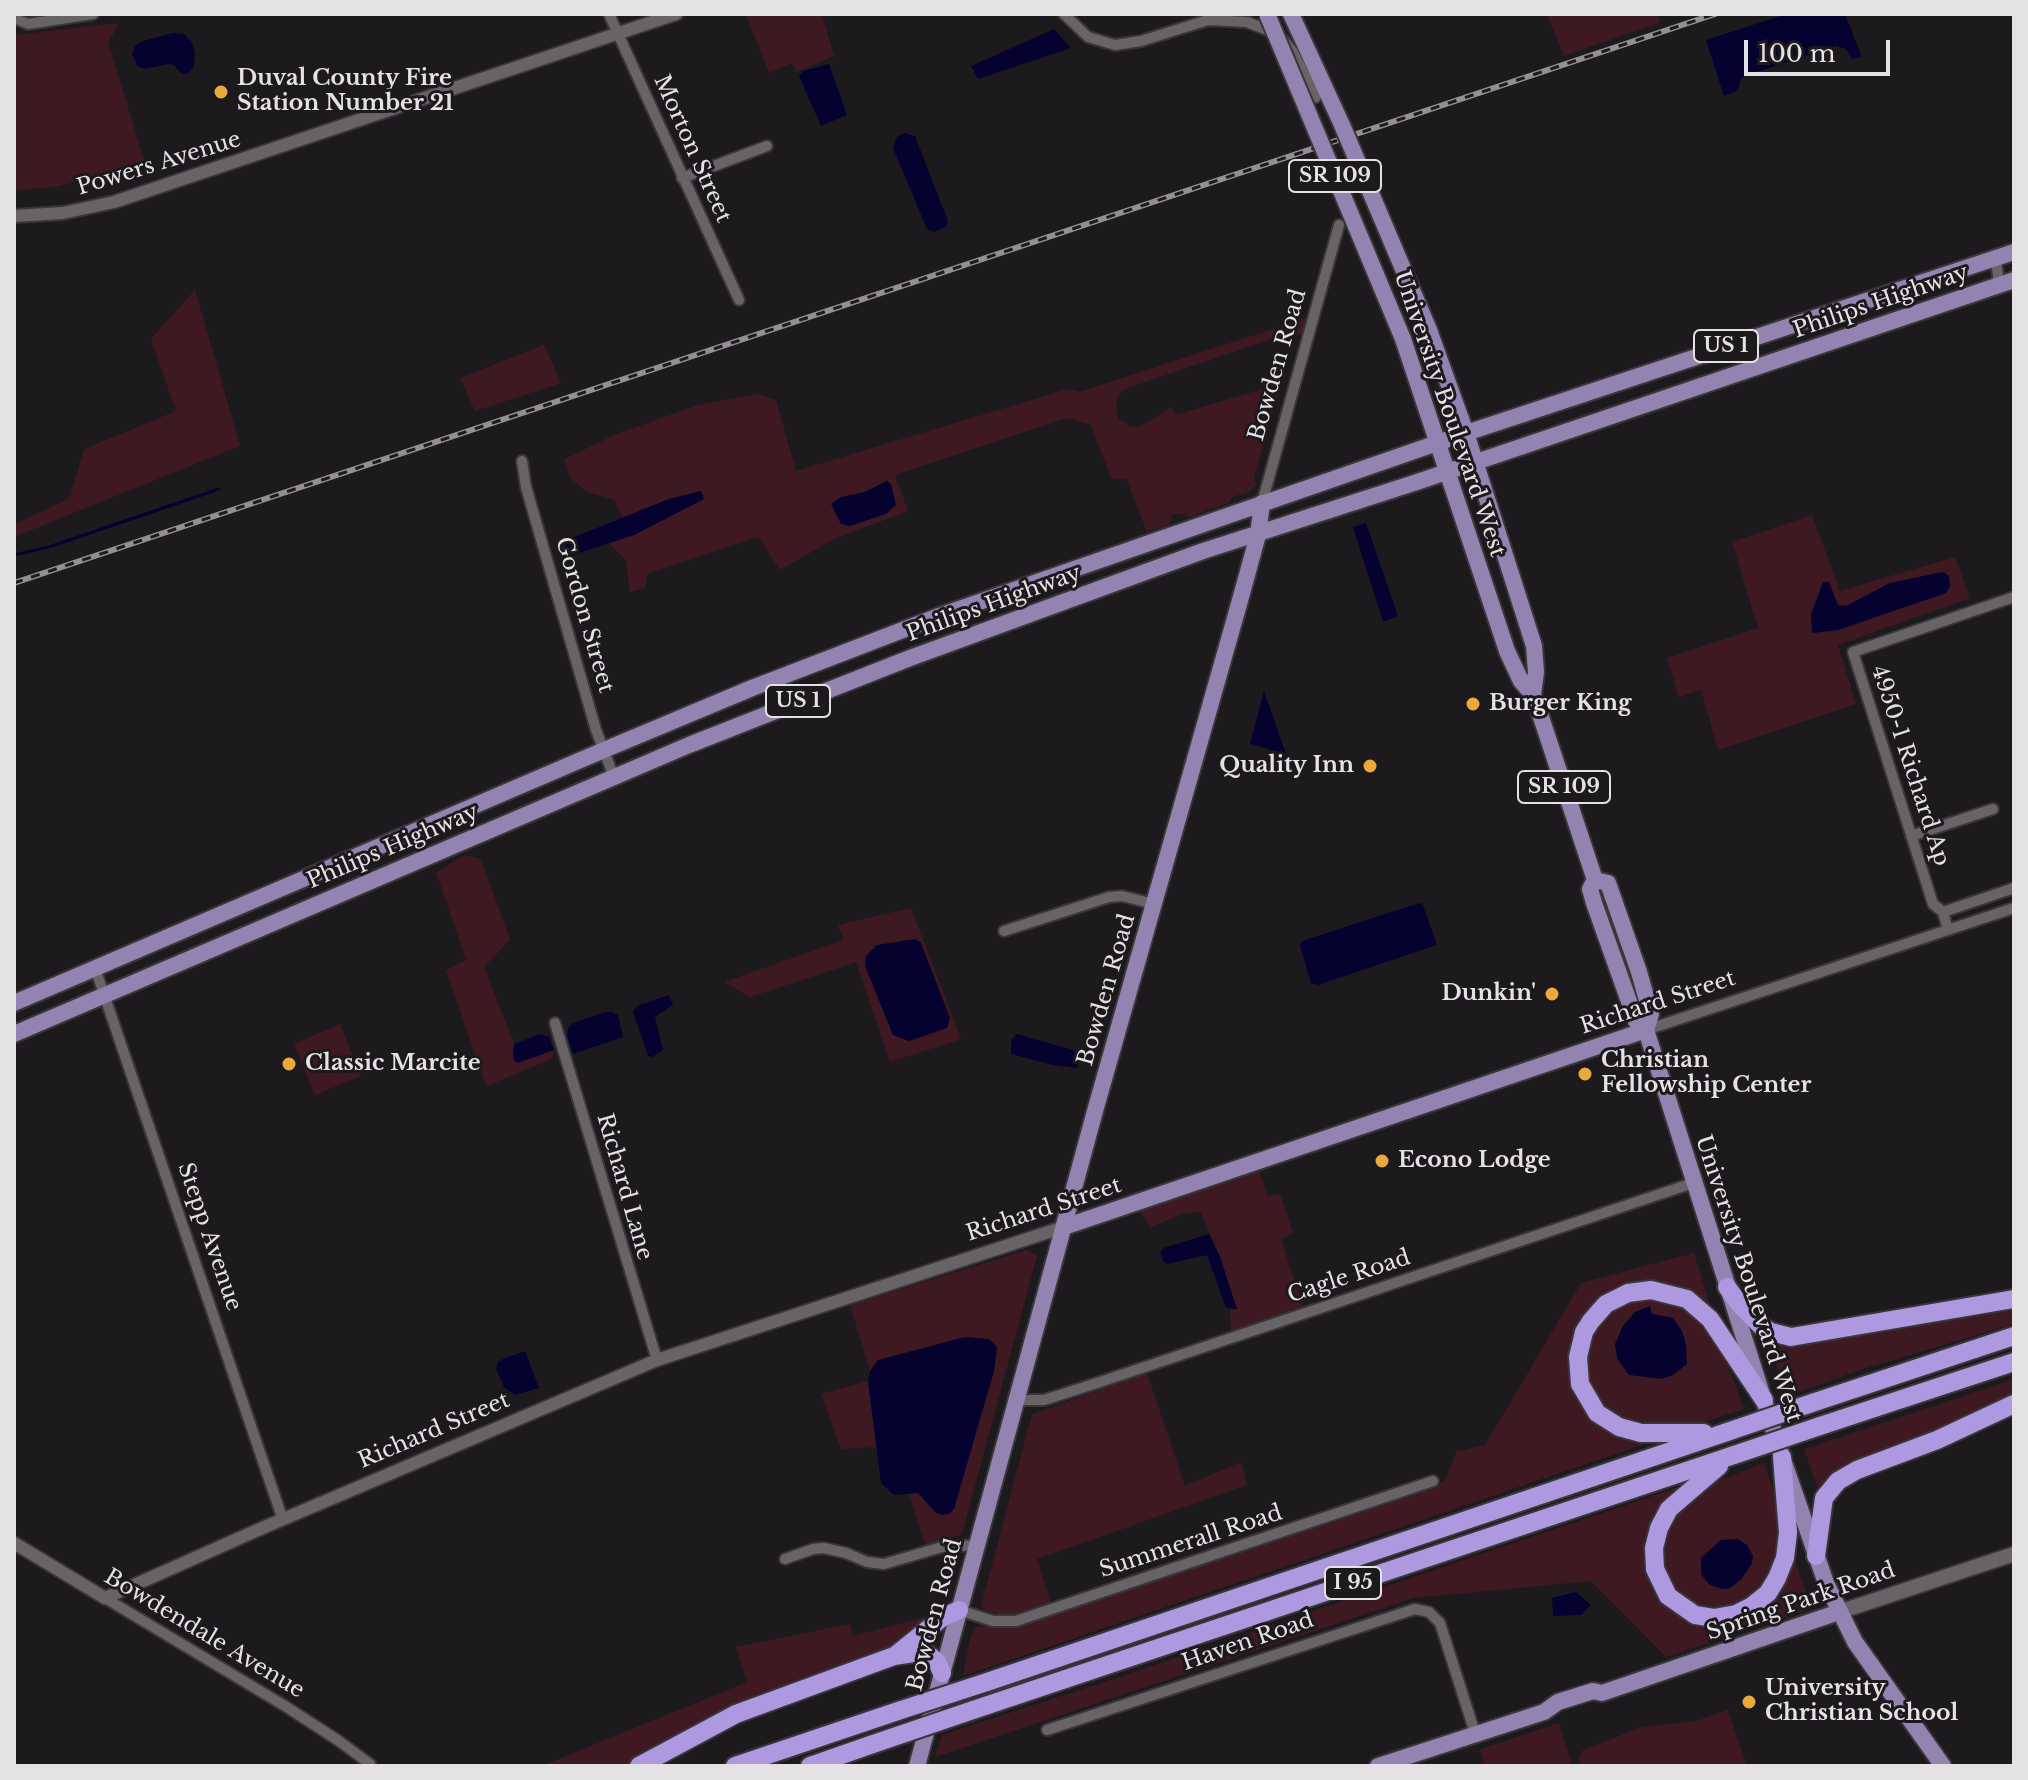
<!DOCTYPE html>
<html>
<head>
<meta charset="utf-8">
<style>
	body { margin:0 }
	#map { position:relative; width:2028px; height:1780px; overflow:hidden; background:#1d1a1e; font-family:"Libre Baskerville",serif }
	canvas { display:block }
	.frame { position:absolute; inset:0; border:16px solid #e5e2e5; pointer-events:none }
	.scale { position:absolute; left:1744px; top:40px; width:146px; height:36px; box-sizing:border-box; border:4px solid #e5e2e5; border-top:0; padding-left:10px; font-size:24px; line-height:28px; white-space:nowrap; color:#e5e2e5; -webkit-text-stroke:6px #1d1a1e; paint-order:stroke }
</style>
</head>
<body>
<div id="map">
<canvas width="2028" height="1780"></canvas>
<div class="frame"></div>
<div class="scale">100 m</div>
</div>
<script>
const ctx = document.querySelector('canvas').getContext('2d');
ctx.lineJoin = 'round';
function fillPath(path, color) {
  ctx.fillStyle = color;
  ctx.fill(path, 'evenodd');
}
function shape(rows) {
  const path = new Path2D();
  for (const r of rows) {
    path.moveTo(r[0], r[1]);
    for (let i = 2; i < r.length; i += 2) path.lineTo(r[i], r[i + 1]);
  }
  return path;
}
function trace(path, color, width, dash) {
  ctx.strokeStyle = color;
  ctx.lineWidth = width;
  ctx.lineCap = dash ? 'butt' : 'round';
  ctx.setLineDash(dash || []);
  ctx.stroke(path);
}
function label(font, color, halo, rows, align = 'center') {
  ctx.font = font + ' "Libre Baskerville",serif';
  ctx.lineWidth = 6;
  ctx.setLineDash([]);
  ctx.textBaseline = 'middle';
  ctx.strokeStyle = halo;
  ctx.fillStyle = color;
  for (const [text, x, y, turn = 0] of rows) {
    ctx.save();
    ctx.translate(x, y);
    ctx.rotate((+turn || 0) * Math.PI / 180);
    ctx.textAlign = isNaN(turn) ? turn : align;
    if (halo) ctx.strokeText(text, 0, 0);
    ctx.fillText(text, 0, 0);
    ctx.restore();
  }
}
const green = shape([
	[746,14,822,14,834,56,796,72,792,63,769,73],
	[1547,14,1657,14,1661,22,1564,56],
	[120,23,108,42,145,163,56,187,14,190,14,35],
	[195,290,240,446,14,537,14,525,70,498,84,449,176,411,151,339],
	[1307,318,1303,335,1289,333,1122,390,1117,399,1116,411,1119,419,1131,427,1140,427,1171,407,1175,415,1280,384,1254,478,1256,485,1249,492,1232,497,1230,502,1190,517,1179,513,1172,515,1170,524,1147,532,1126,478,1112,480,1091,425,1067,418,895,475,908,511,834,539,780,570,758,537,647,574,645,588,630,592,626,560,609,543,634,535,703,499,701,491,669,499,622,518,615,500,587,492,570,478,565,459,614,435,698,405,757,394,776,400,796,471,1068,389,1079,392],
	[886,481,886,514,867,518,841,497,865,492],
	[544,345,561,383,475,411,460,378],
	[1812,515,1840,591,1955,557,1970,598,1838,645,1856,704,1718,750,1701,690,1679,697,1667,658,1758,628,1732,542],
	[1943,572,1949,576,1950,585,1945,593,1838,630,1813,633,1838,605,1846,606,1890,583],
	[465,855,481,859,510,940,484,967,514,1044,512,1050,517,1063,554,1050,552,1059,486,1086,446,970,466,960,436,872],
	[911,908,961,1039,890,1062,856,962,750,997,724,982,844,940,838,925],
	[340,1024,361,1076,315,1095,294,1044],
	[1258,1168,1268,1196,1280,1194,1293,1233,1281,1239,1303,1307,1231,1331,1230,1310,1236,1310,1220,1257,1201,1212,1182,1214,1151,1227,1140,1212],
	[1027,1250,1037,1256,962,1534,926,1547,909,1494,918,1493,927,1502,960,1493,959,1487,994,1371,878,1360,870,1371,850,1305],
	[1694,1253,1712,1312,1667,1285,1584,1318,1572,1345,1573,1379,1583,1403,1646,1438,1648,1443,963,1676,969,1643,974,1628,979,1626,1001,1627,1015,1625,1446,1480,1456,1452,1485,1445,1581,1283],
	[1668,1298,1695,1314,1721,1347,1744,1409,1689,1427,1655,1429,1609,1414,1590,1391,1584,1357,1595,1324,1625,1300],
	[1650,1306,1651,1314,1673,1318,1685,1339,1685,1359,1629,1375,1617,1358],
	[2014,1302,2014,1324,1863,1369,1787,1396,1767,1339],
	[1147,1373,1185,1486,1241,1462,1247,1485,1037,1559,1051,1604,1012,1617,986,1611,981,1606,1032,1414],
	[2014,1379,2014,1400,1824,1489,1817,1486,1804,1449],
	[868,1381,877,1447,841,1449,821,1394],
	[1764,1463,1777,1501,1780,1528,1778,1557,1767,1585,1743,1606,1708,1612,1679,1598,1666,1578,1661,1553,1671,1518,1712,1483],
	[1734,1539,1752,1563,1735,1585,1714,1587,1704,1579,1701,1558,1721,1540],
	[1679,1487,1681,1490,1656,1520,1662,1598,1729,1622,1791,1563,1796,1563,1809,1601,1804,1611,1666,1657,1591,1581,1413,1598,935,1757,942,1735,1113,1679],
	[934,1615,905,1642,707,1722,628,1766,542,1766,747,1682,736,1647,850,1624,853,1636],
	[1728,1710,1747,1766,1581,1766,1579,1759,1582,1751,1641,1727,1696,1721],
	[1559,1723,1572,1766,1485,1766,1480,1749]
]);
const water = shape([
	[1787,14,1845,14,1862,57,1852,59,1846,49,1836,46,1742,77,1737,91,1724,96,1706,40],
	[1054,29,1071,48,978,79,971,66],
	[173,33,184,34,191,41,195,52,194,66,189,73,182,74,174,65,169,64,144,69,137,66,132,54,135,46,143,41],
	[829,64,847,115,821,126,799,76,803,71],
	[904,133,915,136,948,221,946,227,934,232,927,229,893,148,897,137],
	[887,481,891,484,896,505,886,514,850,526,841,524,831,504,841,497,865,492],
	[701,491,704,499,634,535,573,555,567,556,564,551,567,540,669,499],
	[1366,523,1398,616,1383,622,1353,527],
	[1943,572,1949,576,1950,586,1946,593,1838,630,1812,633,1811,614,1823,582,1829,582,1838,605,1846,606,1890,583],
	[1264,691,1286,754,1250,744],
	[1419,903,1423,905,1437,945,1318,985,1311,983,1300,946,1302,941],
	[915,939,921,943,950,1018,947,1028,909,1041,893,1035,865,966,866,956,877,945],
	[669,995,673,1005,655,1017,663,1050,652,1057,648,1056,633,1012,637,1006],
	[605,1012,612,1012,618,1015,623,1037,573,1054,567,1035,569,1027,573,1023],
	[540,1034,549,1037,554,1050,517,1063,513,1059,514,1044],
	[1017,1034,1073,1050,1080,1059,1077,1068,1053,1065,1011,1054,1011,1040],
	[1209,1234,1220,1257,1237,1309,1226,1308,1207,1255,1167,1264,1163,1261,1160,1252,1164,1248],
	[1650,1306,1652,1314,1673,1318,1682,1331,1686,1346,1687,1364,1673,1375,1662,1379,1629,1375,1617,1358,1615,1344,1623,1326,1635,1312],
	[965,1337,989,1339,997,1347,994,1371,954,1509,949,1514,942,1515,936,1513,918,1493,894,1495,881,1483,868,1381,870,1371,878,1360],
	[525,1351,539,1388,515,1395,504,1387,496,1369,498,1362,503,1359],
	[1738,1539,1747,1545,1753,1556,1752,1563,1741,1580,1728,1589,1722,1589,1709,1584,1701,1574,1701,1558,1721,1540],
	[1576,1592,1591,1605,1581,1615,1553,1616,1552,1598]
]);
const stream = shape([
	[14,555,49,547,219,489]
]);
const minor = shape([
	[609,14,739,300],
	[1064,14,1088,37,1115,45,1141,41,1208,20,1247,22,1270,31,1283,40,1293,52,1316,97],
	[14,18,28,24,93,14],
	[682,178,767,146],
	[1996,258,1999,286],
	[522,461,526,487,596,730,614,777],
	[1262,503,1339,225],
	[1911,836,1993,809],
	[1943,912,2014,888],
	[1948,930,1943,912,1933,904,1853,652,2014,597],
	[1004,931,1109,897,1122,896,1154,904],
	[95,968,283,1520],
	[555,1023,657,1360],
	[1646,1030,2014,908],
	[1016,1400,1044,1400,1094,1384,1693,1183],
	[785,1559,813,1549,824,1548,846,1553,867,1562,884,1564,942,1547,977,1545],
	[105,1598,285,1706,339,1741,370,1764],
	[959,1610,993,1621,1016,1621,1433,1481],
	[1047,1730,1415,1609,1429,1612,1440,1623,1475,1733]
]);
const tertiary = shape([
	[14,216,63,213,114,202,676,14],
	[14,1543,105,1598,260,1529,657,1360,1064,1227]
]);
const secondary = shape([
	[1839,1612,2014,1554]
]);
const primary = shape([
	[1291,14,1342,125],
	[1429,330,1466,433,1534,646,1536,672,1533,695],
	[1403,339,1507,651,1521,681,1533,695,1540,714,1595,880,1590,889,1594,903,1636,1021,1646,1030,1782,1457,1826,1583,1855,1642,1943,1766],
	[1595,880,1608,883,1639,972,1651,1014,1646,1030],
	[14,1003,604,750,752,688,939,616,1466,433,2014,252],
	[14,1034,689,745,910,658,1203,551,1414,483,2014,280],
	[1064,1227,1646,1030],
	[917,1766,1095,1111,1239,604,1258,535,1262,503],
	[1378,1766,1544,1712,1558,1702,1593,1691,1602,1693,1839,1612]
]);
const motorway = shape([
	[1727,1287,1740,1305,1761,1326,1771,1332,1791,1337,2014,1299],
	[1812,1403,2014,1336],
	[1820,1426,2014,1362],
	[1704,1433,1641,1433,1619,1427,1597,1413,1580,1384,1578,1357,1584,1332,1591,1321,1606,1304,1628,1293,1651,1290,1687,1299,1710,1319,1764,1400],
	[1719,1466,1669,1509,1659,1528,1654,1548,1655,1569,1668,1596,1695,1615,1714,1618,1736,1614,1752,1606,1768,1593,1777,1578,1785,1558,1788,1533,1782,1457],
	[1816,1556,1824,1498,1838,1481,1857,1470,1937,1440,2014,1404],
	[897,1654,943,1617,959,1610],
	[987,1682,1727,1432],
	[973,1710,1734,1455],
	[639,1766,736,1714,894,1656,920,1652,929,1655,937,1662,942,1673],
	[735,1766,898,1711],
	[810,1766,873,1744]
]);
const rail = shape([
	[14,583,1715,14]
]);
const primaryBridge = shape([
	[1267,14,1403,339],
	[1342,125,1429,330]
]);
const motorwayBridge = shape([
	[1727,1432,1812,1403],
	[1734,1455,1820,1426],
	[898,1711,987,1682],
	[873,1744,973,1710]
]);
const markers = [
	[221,92,8,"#eca93b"],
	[1473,704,8,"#eca93b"],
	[1370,766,8,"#eca93b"],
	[1552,994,8,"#eca93b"],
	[289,1064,8,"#eca93b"],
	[1585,1074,8,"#eca93b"],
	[1382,1161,8,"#eca93b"],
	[1749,1702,8,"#eca93b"]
];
const shields = [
	[1335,176,92],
	[1726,346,64],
	[798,701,64],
	[1564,787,92],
	[1353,1583,56]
];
const shieldNames = [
	["SR 109",1335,176],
	["US 1",1726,346],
	["US 1",798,701],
	["SR 109",1564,787],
	["I 95",1353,1583]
];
const poiNames = [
	["Duval County Fire",237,79],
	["Station Number 21",237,104],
	["Burger King",1489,704],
	["Quality Inn",1354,766,"right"],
	["Dunkin'",1536,994,"right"],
	["Christian",1601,1061],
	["Fellowship Center",1601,1086],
	["Classic Marcite",305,1064],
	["Econo Lodge",1398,1161],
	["University",1765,1689],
	["Christian School",1765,1714]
];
const streetNames = [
	["Morton Street",692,149,66],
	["Powers Avenue",159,164,-17],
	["Philips Highway",1881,302,-19],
	["Bowden Road",1278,365,-74],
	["University Boulevard West",1449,414,71],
	["Philips Highway",994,604,-20],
	["Gordon Street",584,615,74],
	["4950-1 Richard Ap",1910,766,72],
	["Philips Highway",393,847,-23],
	["Bowden Road",1107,990,-74],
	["Richard Street",1658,1003,-18],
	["Richard Lane",624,1187,74],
	["Richard Street",1044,1210,-18],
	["Stepp Avenue",209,1237,71],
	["Cagle Road",1349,1277,-18],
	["University Boulevard West",1748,1279,72],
	["Richard Street",434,1431,-23],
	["Summerall Road",1191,1542,-18],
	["Spring Park Road",1801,1602,-19],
	["Bowden Road",935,1615,-75],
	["Bowdendale Avenue",204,1634,31],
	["Haven Road",1248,1642,-19]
];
fillPath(green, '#3e1922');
fillPath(water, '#06022f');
trace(stream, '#06022f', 3);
trace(minor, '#393639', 14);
trace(tertiary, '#393639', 16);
trace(secondary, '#393639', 18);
trace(primary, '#393639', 20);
trace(motorway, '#393639', 22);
trace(minor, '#676367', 10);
trace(tertiary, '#676367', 12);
trace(secondary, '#676367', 14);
trace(primary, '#9283b0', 16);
trace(motorway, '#ae98e0', 18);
trace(rail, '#939093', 6);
trace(rail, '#1d1a1e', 3, [9]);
trace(primaryBridge, '#393639', 20, []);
trace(motorwayBridge, '#393639', 22, []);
trace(primaryBridge, '#9283b0', 16);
trace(motorwayBridge, '#ae98e0', 18);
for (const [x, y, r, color] of markers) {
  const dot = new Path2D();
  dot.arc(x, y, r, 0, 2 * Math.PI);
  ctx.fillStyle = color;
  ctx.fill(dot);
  trace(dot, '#1d1a1e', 3);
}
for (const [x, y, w] of shields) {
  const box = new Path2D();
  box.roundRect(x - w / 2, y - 16, w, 32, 6);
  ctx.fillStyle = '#1d1a1e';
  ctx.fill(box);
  trace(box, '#e5e2e5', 2);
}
label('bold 20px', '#e5e2e5', null, shieldNames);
label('bold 22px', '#e5e2e5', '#1d1a1e', poiNames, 'left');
label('22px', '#e5e2e5', '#1d1a1e', streetNames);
</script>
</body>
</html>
